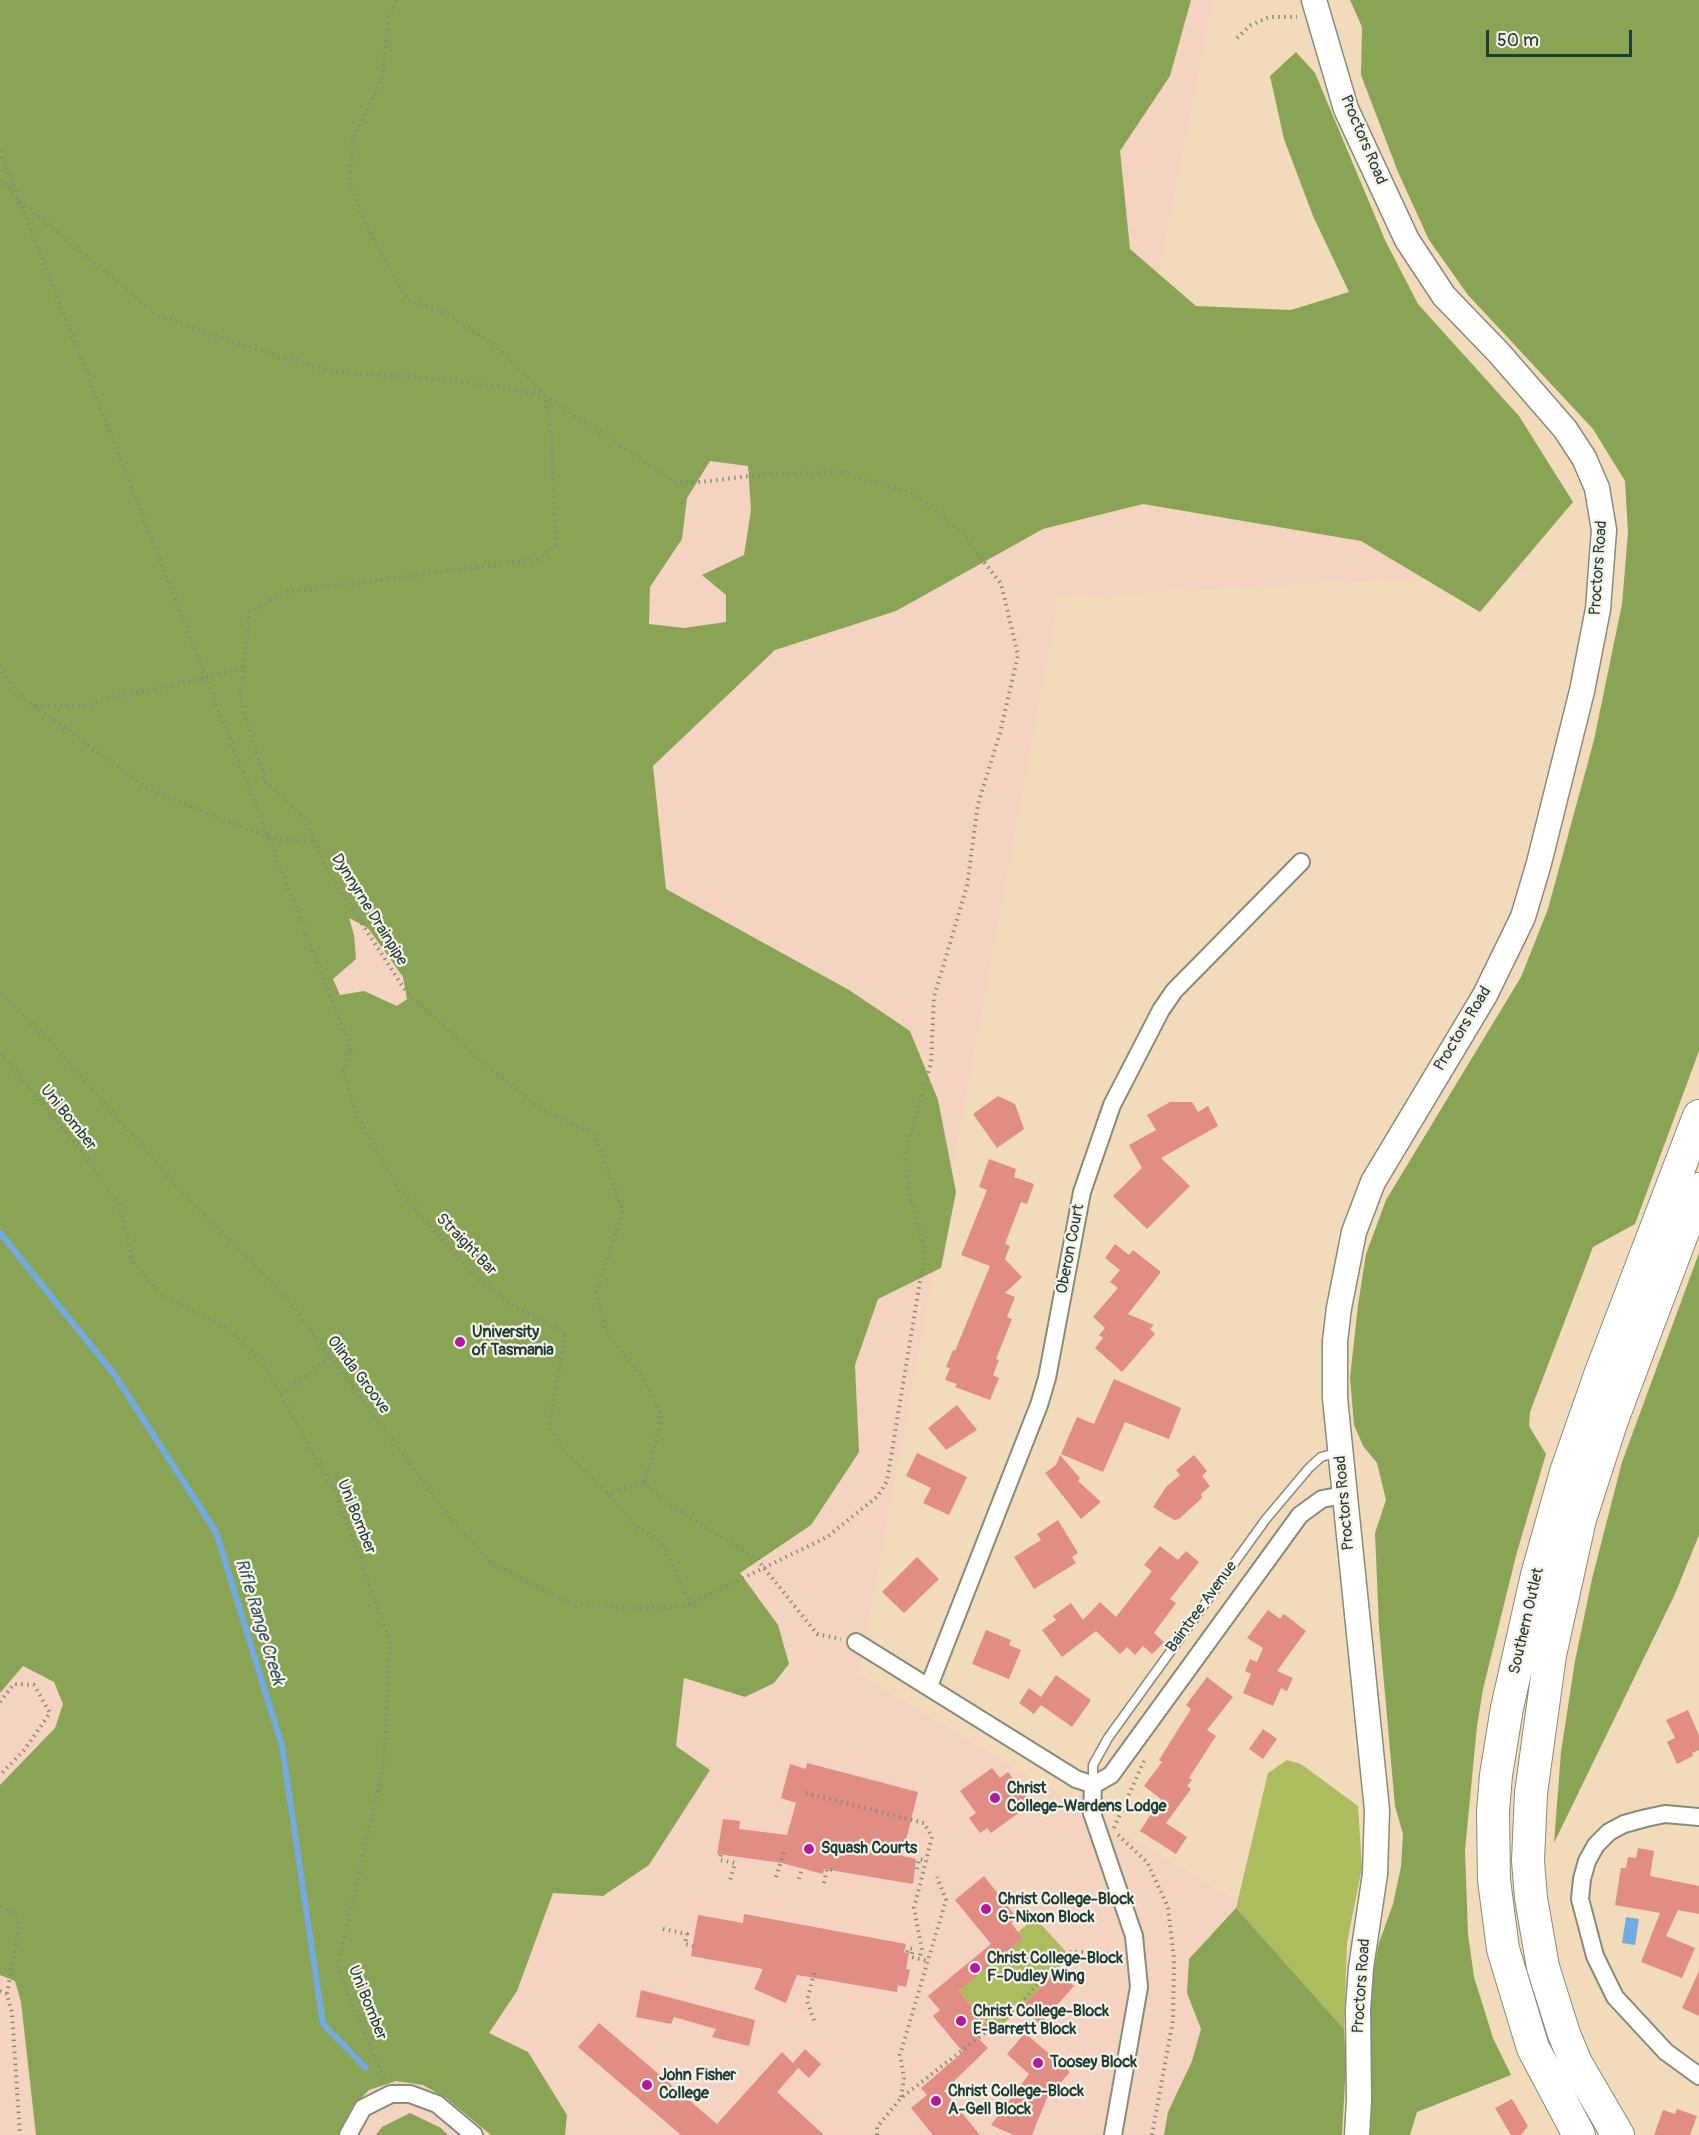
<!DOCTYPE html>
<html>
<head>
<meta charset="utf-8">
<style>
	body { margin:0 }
	#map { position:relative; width:1699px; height:2135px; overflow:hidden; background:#f1dbbb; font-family:Pangolin,sans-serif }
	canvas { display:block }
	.scale { position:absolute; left:1486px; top:30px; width:146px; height:27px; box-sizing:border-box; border:3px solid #1f3d34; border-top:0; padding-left:8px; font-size:18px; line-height:21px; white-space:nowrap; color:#1f3d34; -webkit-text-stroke:4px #f7f3e8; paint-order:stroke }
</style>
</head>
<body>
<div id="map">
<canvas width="1699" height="2135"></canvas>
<div class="scale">50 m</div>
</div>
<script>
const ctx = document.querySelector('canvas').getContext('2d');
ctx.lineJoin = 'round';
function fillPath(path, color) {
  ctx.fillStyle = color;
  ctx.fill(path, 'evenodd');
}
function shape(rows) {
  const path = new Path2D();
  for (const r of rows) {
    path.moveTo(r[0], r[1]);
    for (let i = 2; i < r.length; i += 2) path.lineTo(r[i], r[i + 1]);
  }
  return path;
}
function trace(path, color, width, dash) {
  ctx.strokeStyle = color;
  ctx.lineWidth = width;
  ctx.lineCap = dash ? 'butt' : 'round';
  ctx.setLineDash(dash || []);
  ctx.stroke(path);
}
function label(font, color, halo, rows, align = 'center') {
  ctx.font = font + ' Pangolin,sans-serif';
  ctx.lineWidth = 4.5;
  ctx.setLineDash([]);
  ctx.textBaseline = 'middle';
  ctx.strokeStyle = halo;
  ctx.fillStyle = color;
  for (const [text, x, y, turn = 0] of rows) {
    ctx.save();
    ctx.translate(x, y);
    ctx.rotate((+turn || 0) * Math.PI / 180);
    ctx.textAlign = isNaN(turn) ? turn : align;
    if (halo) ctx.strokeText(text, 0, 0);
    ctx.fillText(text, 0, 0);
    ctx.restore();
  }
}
const built = shape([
	[0,0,1213,0,1148,328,1408,307,1529,572,1059,597,859,1674,1224,1893,1307,1954,1265,2135,0,2135]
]);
const green = shape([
	[1287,1760,1301,1764,1358,1806,1362,1867,1347,1943,1344,2029,1236,1908,1268,1773],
	[1035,1918,1070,1956,1022,2007,994,2032,959,1991,1023,1938,1018,1932]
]);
const forest = shape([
	[0,0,1191,0,1170,76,1120,151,1130,249,1196,306,1291,310,1349,292,1313,216,1284,139,1270,76,1296,52,1315,73,1385,240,1418,304,1519,416,1573,502,1480,612,1361,541,1143,504,1043,529,896,611,775,650,653,766,666,889,849,990,910,1031,938,1100,956,1192,941,1268,878,1299,855,1365,859,1452,811,1525,740,1573,778,1625,789,1664,774,1683,745,1697,684,1678,676,1746,710,1770,649,1865,603,1896,553,1893,517,1991,489,2033,528,2052,567,2115,565,2135,491,2135,446,2098,423,2085,396,2081,369,2090,352,2107,338,2135,36,2135,21,2002,15,1981,0,1975,0,1785,55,1728,63,1704,54,1682,23,1666,0,1693],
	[710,461,748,466,751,510,744,555,702,575,726,595,726,622,684,628,649,624,650,587,682,539,687,498],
	[349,918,368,928,403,977,407,999,397,1006,364,991,340,995,333,979,356,959,354,935],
	[1350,0,1699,0,1699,1051,1635,1224,1593,1247,1530,1412,1529,1426,1546,1454,1517,1552,1483,1689,1477,1726,1465,1850,1468,1934,1474,1977,1493,2038,1511,2075,1417,2112,1410,2135,1367,2135,1372,2056,1369,2034,1370,1991,1379,1943,1393,1904,1401,1867,1403,1834,1395,1806,1379,1627,1375,1533,1386,1500,1377,1463,1363,1446,1354,1425,1350,1378,1358,1305,1366,1254,1386,1200,1521,977,1548,909,1594,740,1622,604,1628,533,1625,481,1593,429,1468,295,1429,240,1398,172,1361,75,1362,27],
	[1699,1253,1699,1535,1675,1594,1554,1843,1561,1752,1575,1661,1592,1579,1622,1462],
	[1236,1908,1344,2029,1346,2065,1342,2135,1164,2135,1168,2112,1192,2061,1201,2029,1187,1993,1189,1959],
	[410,2113,441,2128,448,2135,376,2135,382,2127]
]);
const water = shape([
	[1626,1917,1639,1919,1635,1945,1622,1943]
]);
const stream = shape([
	[0,1233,114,1374,216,1532,282,1746,323,2024,366,2068]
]);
const building = shape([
	[998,1096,1015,1104,1024,1129,997,1148,973,1114],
	[1170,1102,1192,1102,1198,1112,1208,1106,1218,1126,1161,1158,1190,1186,1147,1229,1113,1196,1142,1168,1129,1145,1156,1130,1147,1115],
	[989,1159,1016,1169,1014,1177,1034,1184,1027,1204,1021,1202,1005,1244,1010,1246,1005,1259,1022,1277,1005,1293,1015,1297,1007,1317,1012,1319,996,1359,999,1360,993,1375,999,1378,990,1400,955,1387,957,1384,945,1380,950,1368,946,1367,953,1350,955,1351,990,1266,961,1255,987,1190,979,1187],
	[1115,1244,1129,1255,1133,1250,1161,1272,1128,1314,1154,1325,1150,1329,1155,1334,1122,1372,1095,1348,1103,1338,1099,1335,1105,1328,1093,1317,1118,1288,1110,1282,1120,1270,1105,1258],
	[1114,1379,1181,1408,1169,1439,1125,1422,1103,1472,1061,1454,1077,1417,1094,1424],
	[957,1405,977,1430,946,1450,928,1428],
	[917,1453,967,1477,949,1515,923,1503,931,1488,906,1476],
	[1060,1455,1080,1478,1078,1481,1101,1502,1081,1519,1045,1473,1056,1465],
	[1194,1455,1207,1471,1202,1476,1210,1486,1201,1494,1202,1498,1179,1519,1174,1520,1153,1507,1166,1487,1180,1475,1176,1470],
	[1058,1520,1078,1553,1072,1557,1076,1563,1034,1589,1014,1557,1041,1540,1037,1534],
	[1160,1546,1178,1560,1186,1551,1199,1562,1170,1599,1176,1603,1154,1633,1164,1642,1152,1654,1143,1646,1135,1655,1127,1647,1120,1654,1096,1631,1062,1657,1042,1630,1056,1620,1053,1616,1071,1603,1083,1620,1100,1602,1116,1617,1152,1571,1144,1565],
	[917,1557,939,1579,904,1613,882,1592],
	[1268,1610,1280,1619,1284,1614,1306,1631,1277,1671,1293,1678,1287,1691,1281,1688,1273,1706,1243,1693,1251,1674,1245,1671,1250,1659,1257,1662,1263,1648,1247,1638],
	[986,1630,1011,1640,1009,1645,1021,1650,1009,1679,972,1664],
	[1056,1675,1091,1700,1072,1727,1041,1705,1034,1714,1019,1703,1029,1688,1041,1697],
	[1207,1677,1233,1697,1207,1730,1216,1736,1189,1778,1192,1780,1187,1786,1191,1789,1166,1823,1187,1837,1176,1854,1140,1831,1161,1799,1144,1786,1162,1762,1159,1760,1191,1709,1186,1705],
	[1688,1710,1699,1735,1699,1750,1692,1753,1693,1756,1677,1764,1667,1742,1675,1738,1666,1720],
	[1263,1729,1277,1739,1263,1759,1249,1749],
	[807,1763,918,1792,902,1856,916,1859,913,1884,824,1869,823,1874,782,1863,717,1854,723,1819,740,1821,739,1829,787,1835,796,1803,781,1798,790,1764,806,1769],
	[992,1768,1000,1778,1008,1772,1031,1804,991,1833,987,1828,980,1833,969,1818,976,1813,960,1791],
	[1638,1848,1654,1851,1650,1876,1699,1886,1699,1914,1678,1910,1666,1936,1695,1948,1682,1978,1641,1962,1660,1913,1615,1905,1621,1868,1626,1868,1628,1857,1636,1858],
	[984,1876,1017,1918,1011,1923,1023,1938,959,1991,989,2027,977,2037,988,2048,944,2091,980,2135,933,2135,911,2108,927,2095,921,2088,963,2052,933,2016,940,2010,928,1996,991,1944,955,1900],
	[744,1914,906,1944,904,1952,909,1953,906,1969,910,1970,906,1987,898,1985,897,1992,797,1975,786,2003,754,1989,763,1969,691,1956,698,1915,743,1923],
	[1056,1970,1074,1986,1040,2024,1022,2007],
	[1699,1971,1699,2016,1682,2008],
	[641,1990,755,2020,749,2046,712,2037,716,2029,674,2017,671,2024,636,2017],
	[599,2023,717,2124,782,2052,798,2068,777,2092,824,2135,681,2135,578,2047],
	[1025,2033,1070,2072,1047,2098,1032,2135,1014,2135,991,2125,1029,2074,1007,2054],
	[805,2049,821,2064,809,2078,793,2063],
	[1512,2099,1528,2126,1521,2135,1511,2135,1495,2108],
	[1677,2109,1697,2116,1690,2135,1654,2135,1663,2110,1675,2114]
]);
const path = shape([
	[396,0,388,20,383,76,353,138,349,183,370,232,407,300,442,311,499,348,545,396,552,443,555,545,539,559,287,592,250,612,240,697,266,782,305,819,325,867,405,990,479,1060,545,1111,593,1133,623,1211,596,1292,605,1329,648,1386,662,1416,645,1482,662,1500,757,1559,817,1634,841,1639],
	[1237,38,1251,25,1269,17,1297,17],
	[0,151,353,1054],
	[0,179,20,201,158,316,226,340,330,371,447,380,502,387,545,396,675,482,701,482,767,474,843,473,915,494,961,532,1001,584,1018,655,1000,733,978,804,967,886,934,997,931,1063,905,1153,910,1196,925,1251,887,1481,878,1496,827,1537,690,1604,647,1609,571,1603,491,1563,451,1520,286,1297,183,1194,51,1042,0,993],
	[0,666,15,692,150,790,268,837,315,843],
	[36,706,83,706,116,697,206,678,244,667],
	[350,1048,343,1072,358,1117,399,1190,472,1273,514,1307,555,1327,565,1336,549,1427,566,1453,612,1498,634,1525,664,1545,690,1604],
	[0,1053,83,1153,119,1205,134,1264,161,1295,231,1331,263,1363,336,1494,390,1640,384,1764,337,1968,384,2078],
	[281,1395,330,1356],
	[607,1493,645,1482],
	[0,1702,14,1684,34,1685,50,1713,25,1749,0,1775],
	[806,1793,924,1823,932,1837,914,1908,922,1950,919,1959],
	[1114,1828,1144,1761],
	[1118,1835,1147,1862,1168,1907,1174,1958,1173,2020,1152,2135],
	[721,1855,720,1860,735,1863,730,1880],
	[917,1869,919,1859,927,1861],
	[776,1877,785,1848],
	[799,1879,802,1869],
	[824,1883,827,1869,834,1870,835,1868],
	[0,1907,14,1914,19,1925,7,1994],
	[663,1929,687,1934,685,1944,693,1946],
	[907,1952,909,1948,913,1949,911,1957,928,1961],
	[814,1973,807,2001,815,2023],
	[0,1991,7,1994,12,2013,20,2135],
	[901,2097,904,2078,900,2055,946,1900,937,1877],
	[877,2135,877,2127,901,2098,1014,2010,1067,1952,1092,1952]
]);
const lane = shape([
	[1093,1784,1093,1765,1108,1738,1266,1519,1309,1468,1321,1457,1340,1452]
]);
const street = shape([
	[856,1642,1076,1779,1088,1783,1097,1783,1111,1775,1300,1515,1322,1499,1344,1495],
	[929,1686,1039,1405,1047,1378,1082,1192,1112,1105,1161,1010,1174,991,1301,862],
	[1093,1784,1092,1813,1134,1936,1139,1987,1113,2135],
	[1699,1817,1665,1814,1646,1818,1624,1824,1609,1832,1596,1845,1587,1861,1582,1879,1580,1899,1595,1956,1615,1997,1666,2052,1699,2076],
	[348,2135,363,2108,391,2094,410,2094,437,2104,474,2135]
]);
const secondary = shape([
	[1314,0,1346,109,1407,240,1444,296,1499,353,1565,429,1584,458,1597,488,1604,530,1598,609,1582,691,1539,863,1523,917,1485,995,1373,1182,1354,1232,1339,1308,1335,1341,1335,1398,1377,1810,1375,1874,1361,1968,1358,2009,1359,2100,1357,2135]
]);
const highway = shape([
	[1579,2135,1533,2048,1503,1949,1494,1880,1493,1811,1496,1775,1507,1708,1537,1575,1566,1472,1600,1375,1699,1116],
	[1618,2135,1576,2063,1564,2034,1543,1967,1531,1898,1528,1861,1531,1793,1550,1655,1580,1519,1612,1420,1699,1189]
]);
const markers = [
	[460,1342,6,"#b5179e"],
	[995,1798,6,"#b5179e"],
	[809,1849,6,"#b5179e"],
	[986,1909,6,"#b5179e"],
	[975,1968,6,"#b5179e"],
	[961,2021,6,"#b5179e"],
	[1038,2063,6,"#b5179e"],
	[647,2085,6,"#b5179e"],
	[936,2101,6,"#b5179e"]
];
const streetNames = [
	["Proctors Road",1363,140,67],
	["Proctors Road",1599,568,-86],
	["Dynnyrne Drainpipe",369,910,58],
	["Proctors Road",1463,1029,-59],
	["Uni Bomber",68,1118,51],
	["Straight Bar",466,1245,46],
	["Oberon Court",1071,1249,-79],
	["Olinda Groove",358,1375,53],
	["Proctors Road",1345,1503,-95],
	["Uni Bomber",356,1517,68],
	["Baintree Avenue",1202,1607,-54],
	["Southern Outlet",1527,1621,-77],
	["Proctors Road",1362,1986,-86],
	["Uni Bomber",367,2003,68]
];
const poiNames = [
	["University",472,1333],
	["of Tasmania",472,1351],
	["Christ",1007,1789],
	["College-Wardens Lodge",1007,1807],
	["Squash Courts",821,1849],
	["Christ College-Block",998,1900],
	["G-Nixon Block",998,1918],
	["Christ College-Block",987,1959],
	["F-Dudley Wing",987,1977],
	["Christ College-Block",973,2012],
	["E-Barrett Block",973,2030],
	["Toosey Block",1050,2063],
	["John Fisher",659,2076],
	["College",659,2094],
	["Christ College-Block",948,2092],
	["A-Gell Block",948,2110]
];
const waterNames = [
	["Rifle Range Creek",259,1622,73]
];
fillPath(built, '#f4d3c1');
fillPath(green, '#adbc5f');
fillPath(forest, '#8aa456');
fillPath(water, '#74aae2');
trace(stream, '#74aae2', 6);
fillPath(building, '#e18d84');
trace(lane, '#888c78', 11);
trace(street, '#888c78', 20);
trace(secondary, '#888c78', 27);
trace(highway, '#888c78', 34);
trace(path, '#888c78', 4, [1.5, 4.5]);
trace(lane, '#fff', 8);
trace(street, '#fff', 16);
trace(secondary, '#fff', 24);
trace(highway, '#fff', 32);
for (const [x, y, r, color] of markers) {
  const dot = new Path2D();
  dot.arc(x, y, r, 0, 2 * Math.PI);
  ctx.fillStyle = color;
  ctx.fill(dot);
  trace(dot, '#f7f3e8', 2);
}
label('16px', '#1f3d34', '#f7f3e8', streetNames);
label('bold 16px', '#1f3d34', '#f7f3e8', poiNames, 'left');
label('italic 18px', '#345860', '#f7f3e8', waterNames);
</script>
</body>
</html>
